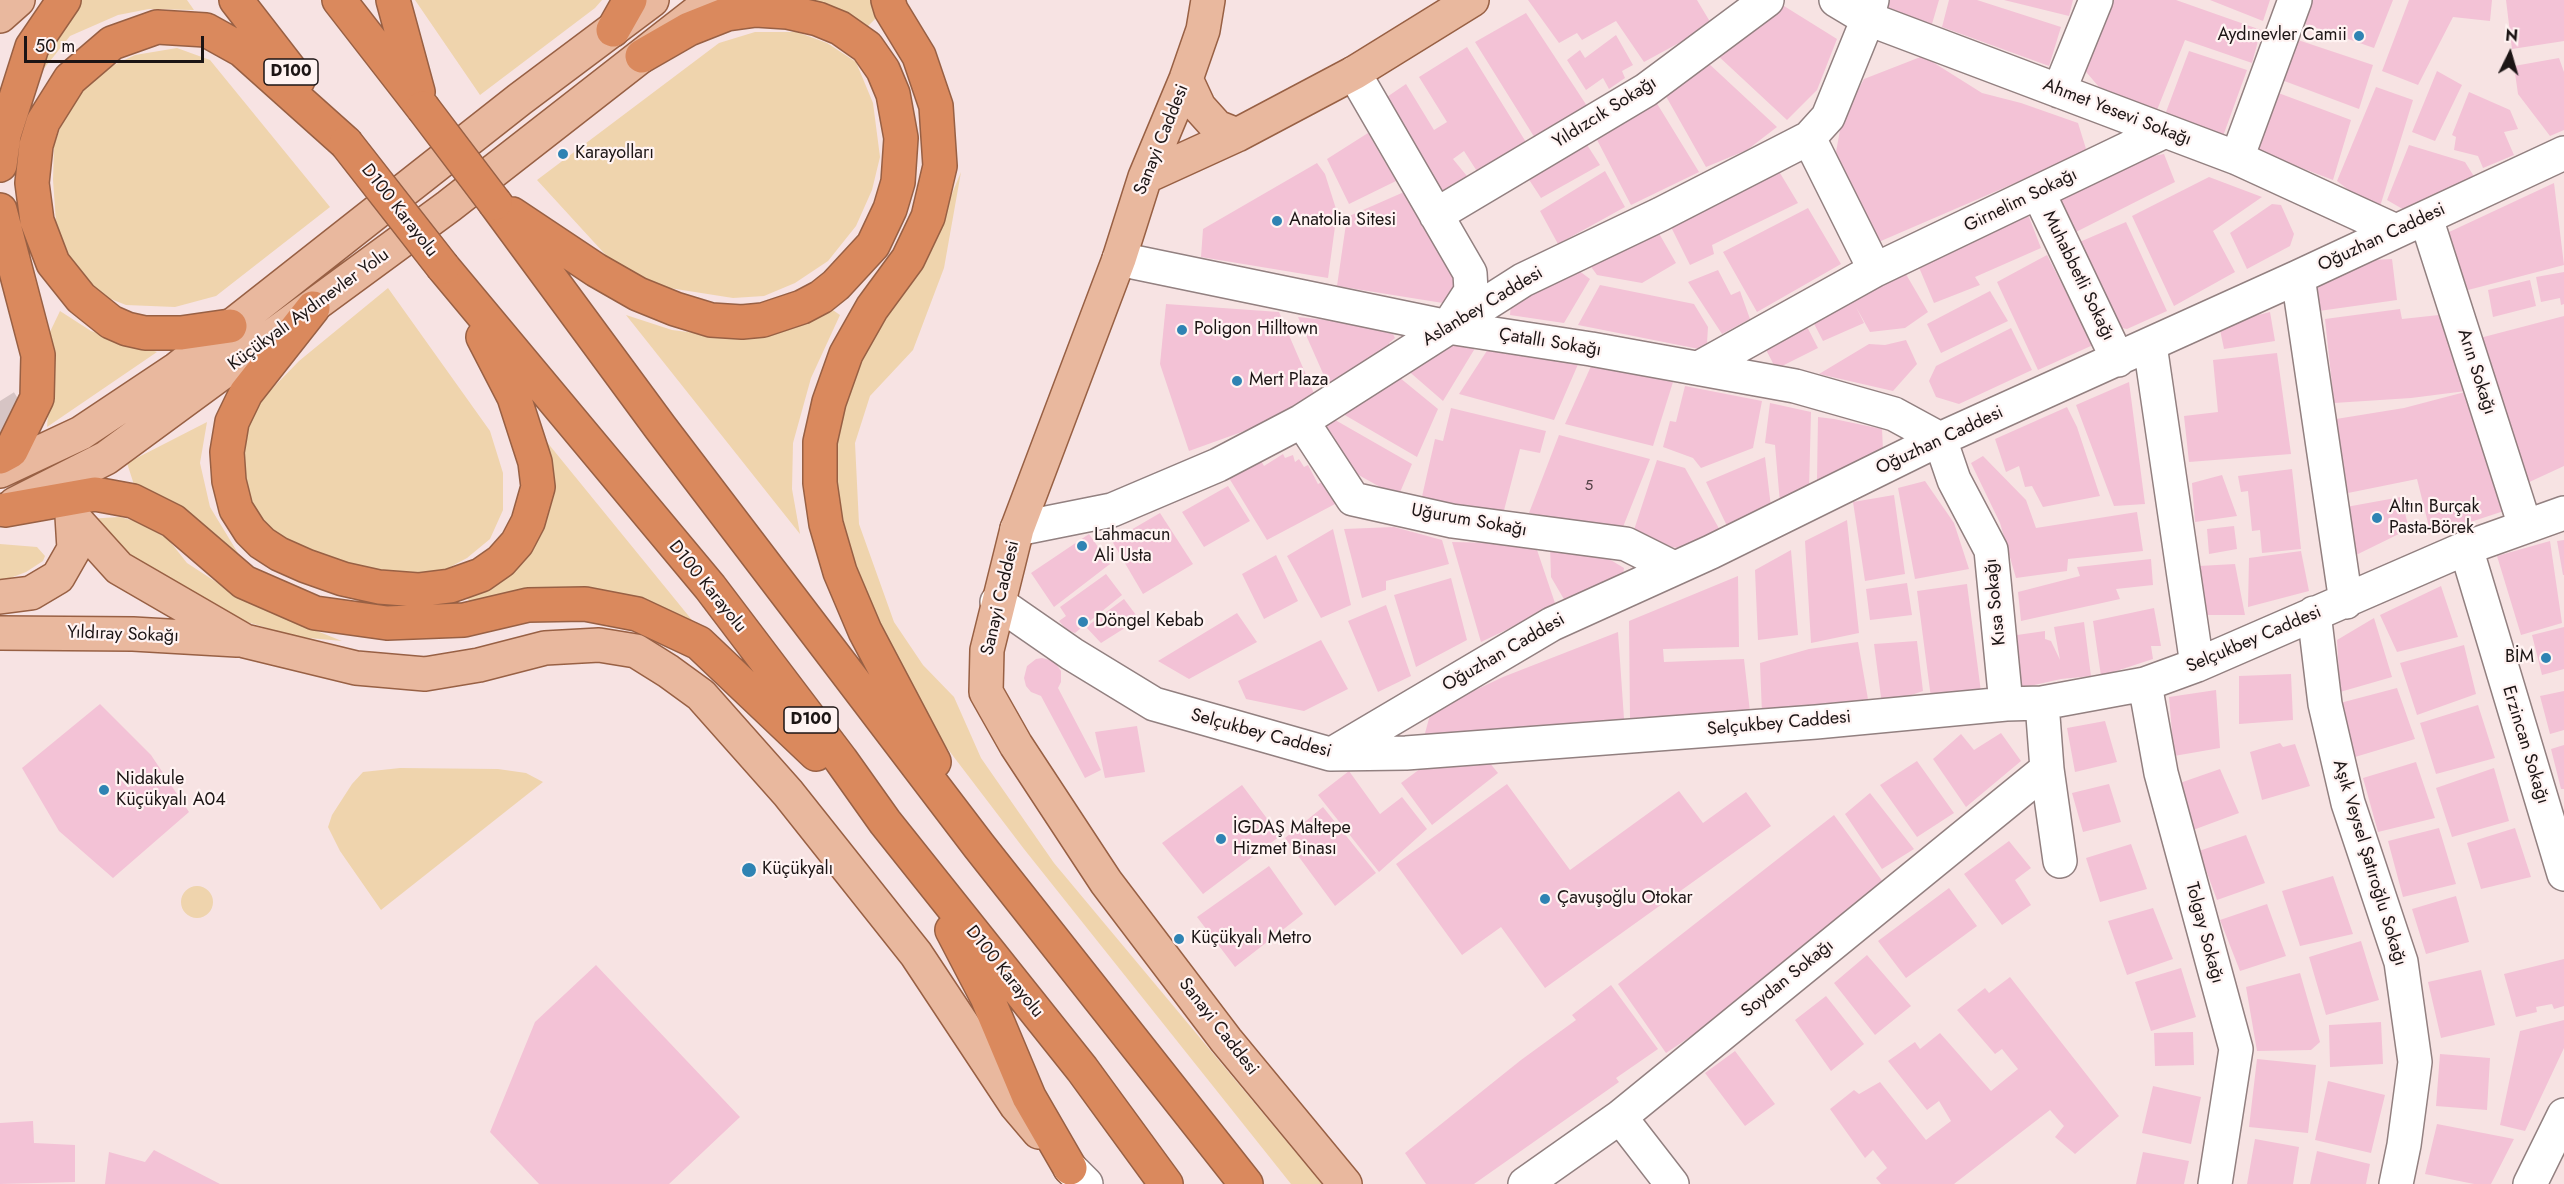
<!DOCTYPE html>
<html>
<head>
<meta charset="utf-8">
<style>
	body { margin:0 }
	#map { position:relative; width:2564px; height:1184px; overflow:hidden; background:#f7e3e3; font-family:Jost,sans-serif }
	canvas { display:block }
	.north { position:absolute; left:2480px; top:24px; width:60px; height:60px; -webkit-text-stroke:4px #fff3f2; paint-order:stroke; rotate:5deg; font-size:16px; font-weight:700; line-height:24px; text-align:center; color:#1c1515 }
	.north::after { content:''; display:block; margin:auto; width:21px; height:27px; background:#1c1515; clip-path:polygon(50% 0,100% 100%,50% 72%,0 100%) }
	.scale { position:absolute; left:24px; top:36px; width:180px; height:27px; box-sizing:border-box; border:3px solid #1c1515; border-top:0; padding-left:8px; font-size:18px; line-height:21px; white-space:nowrap; color:#1c1515; -webkit-text-stroke:4px #fff3f2; paint-order:stroke }
</style>
</head>
<body>
<div id="map">
<canvas width="2564" height="1184"></canvas>
<div class="north">N</div>
<div class="scale">50 m</div>
</div>
<script>
const ctx = document.querySelector('canvas').getContext('2d');
ctx.lineJoin = 'round';
function fillPath(path, color) {
  ctx.fillStyle = color;
  ctx.fill(path, 'evenodd');
}
function shape(rows) {
  const path = new Path2D();
  for (const r of rows) {
    if (r.length === 3) {
      path.moveTo(r[0] + r[2], r[1]);
      path.arc(r[0], r[1], r[2], 0, 2 * Math.PI);
      continue;
    }
    path.moveTo(r[0], r[1]);
    for (let i = 2; i < r.length; i += 2) path.lineTo(r[i], r[i + 1]);
  }
  return path;
}
function trace(path, color, width, dash) {
  ctx.strokeStyle = color;
  ctx.lineWidth = width;
  ctx.lineCap = dash ? 'butt' : 'round';
  ctx.setLineDash(dash || []);
  ctx.stroke(path);
}
function label(font, color, halo, rows, align = 'center') {
  ctx.font = font + ' Jost,sans-serif';
  ctx.lineWidth = 4.5;
  ctx.setLineDash([]);
  ctx.textBaseline = 'middle';
  ctx.strokeStyle = halo;
  ctx.fillStyle = color;
  for (const [text, x, y, turn = 0] of rows) {
    ctx.save();
    ctx.translate(x, y);
    ctx.rotate((+turn || 0) * Math.PI / 180);
    ctx.textAlign = isNaN(turn) ? turn : align;
    if (halo) ctx.strokeText(text, 0, 0);
    ctx.fillText(text, 0, 0);
    ctx.restore();
  }
}
const green = shape([
	[77,0,187,0,194,10,149,9,118,15,70,36,30,86,57,28],
	[415,0,602,0,595,8,480,95],
	[807,0,871,0,877,17,863,31],
	[755,32,797,32,827,43,856,62,873,103,880,157,872,190,856,226,828,261,795,283,764,296,733,298,663,287,614,264,537,180,719,43],
	[177,48,210,60,330,207,216,296,175,307,126,305,88,290,74,268,56,222,53,180,54,145,68,107,97,73,135,55],
	[961,172,944,268,913,350,870,396,855,443,859,524,894,622,923,665,954,697,981,758,1054,863,1322,1184,1291,1184,1024,849,931,727,880,636,846,545,833,490,834,433,853,377,885,319,925,259],
	[388,288,490,431,503,473,503,510,490,539,467,558,437,574,383,578,274,536,250,509,238,464,244,427,264,397,299,361],
	[827,306,840,315,811,378,793,443,792,489,800,534,626,315,672,330,711,335],
	[60,311,91,331,157,352,47,427,52,361,49,334],
	[207,422,200,463,210,507,247,568,136,491,127,463],
	[542,436,696,625,649,604,582,587,525,592,473,608,466,595,500,573],
	[120,517,138,522,168,539,187,563,233,593,284,618,342,641,298,637,240,620,122,553,86,519],
	[0,544,37,547,45,556,43,561,26,572,0,582],
	[400,768,498,769,526,773,543,782,381,910,340,851,328,827,332,815,352,784,363,772],
	[197,902,16]
]);
const building = shape([
	[1528,0,1697,0,1712,25,1644,62,1616,21,1582,40,1577,33,1559,43],
	[1885,0,1939,0,1932,24,1883,7],
	[1949,0,1977,0,2061,27,2049,66,1942,27],
	[2004,0,2073,0,2069,16],
	[2108,0,2176,0,2261,30,2252,63,2185,40,2157,110,2099,87,2081,66],
	[2210,0,2270,0,2263,21],
	[2311,0,2393,0,2374,48,2302,23],
	[2409,0,2492,0,2490,21,2453,17,2418,85,2382,71],
	[2506,0,2564,0,2564,41,2512,49],
	[1784,6,1837,39,1817,90,1787,120,1715,53,1771,7],
	[1526,13,1589,109,1538,143,1475,42],
	[1616,35,1633,65,1622,71,1625,78,1609,89,1603,78,1586,90,1567,60,1580,50,1585,58],
	[2292,38,2373,65,2359,109,2279,79],
	[1467,47,1529,147,1480,176,1464,151,1453,159,1471,181,1443,199,1381,101,1406,84,1434,130,1447,122,1419,77],
	[2189,51,2247,70,2222,139,2166,112],
	[1923,56,1982,93,2021,103,2078,123,2087,152,1874,244,1836,152,1842,119,1864,79],
	[2559,58,2564,72,2564,130,2550,136,2518,94,2514,66],
	[1706,61,1777,127,1747,150,1706,167,1663,91],
	[2437,71,2462,85,2435,141,2412,132],
	[2376,87,2413,100,2378,213,2337,181],
	[2273,91,2351,120,2333,180,2252,149],
	[2469,92,2510,110,2518,129,2504,132,2514,155,2483,168,2478,156,2454,150,2456,137,2452,135],
	[1653,97,1699,172,1631,205,1595,136],
	[1368,133,1396,181,1349,204,1327,159],
	[1582,137,1600,165,1541,198,1524,172],
	[2409,145,2465,162,2475,178,2406,211,2387,200],
	[2164,154,2175,182,2070,235,2054,202,2148,157],
	[1317,163,1325,174,1337,212,1328,278,1201,257,1203,229],
	[1777,168,1798,203,1712,245,1714,254,1690,265,1668,221],
	[1605,171,1625,207,1558,244,1540,211],
	[2209,177,2262,197,2213,231,2235,272,2174,306,2132,216],
	[2554,183,2564,265,2468,290,2447,233],
	[1404,192,1456,276,1449,304,1337,286,1347,217],
	[2272,204,2281,205,2294,234,2290,246,2247,269,2230,233],
	[1808,208,1841,264,1757,312,1723,252],
	[2019,215,2029,217,2041,248,1975,277,1980,285,1934,303,1915,258],
	[2126,222,2167,311,2127,329,2116,327,2075,244],
	[1657,230,1676,263,1642,283,1597,275,1589,264],
	[2047,255,2093,345,2038,370,1997,282],
	[2392,259,2397,300,2319,311,2314,285,2373,260],
	[1903,269,1928,312,1905,328,1870,332,1856,307,1864,323,1823,341,1811,318],
	[1578,270,1590,279,1564,323,1510,315,1511,303],
	[1718,270,1731,295,1740,291,1750,319,1722,334,1688,282],
	[2564,272,2564,304,2561,305,2560,298,2541,302,2536,277],
	[2530,280,2536,306,2493,317,2488,290],
	[1600,285,1694,304,1708,327,1707,343,1699,349,1578,325],
	[1990,291,2008,321,1941,353,1927,324],
	[1166,304,1279,312,1316,398,1261,425,1189,451,1160,364],
	[2400,309,2402,319,2439,315,2466,391,2411,398,2334,403,2325,319],
	[2270,312,2275,341,2224,349,2219,325],
	[2564,316,2564,466,2525,484,2476,339],
	[1298,317,1383,326,1384,332,1393,334,1395,338,1389,343,1392,348,1329,387],
	[1804,321,1818,348,1776,369,1763,344],
	[2011,328,2032,370,1959,404,1936,397,1929,381,1936,366],
	[1906,340,1917,364,1893,391,1819,374,1869,344,1885,345],
	[1442,342,1477,345,1443,401,1405,368],
	[1490,346,1579,362,1554,420,1459,394],
	[2277,353,2291,454,2189,462,2184,416,2218,412,2213,360],
	[1592,364,1673,382,1653,446,1565,424],
	[1394,373,1438,409,1417,457,1343,414],
	[2129,382,2145,504,2114,506,2076,405],
	[1685,386,1762,401,1753,448,1701,468,1693,458,1663,447,1670,421,1676,422],
	[2465,392,2513,508,2431,535,2417,479,2348,493,2336,419,2404,408],
	[1770,403,1811,412,1809,489,1780,503,1775,445,1765,443],
	[2067,407,2077,427,2100,496,2043,507,2032,486,2025,487,2019,466,2006,472,1995,439],
	[1451,408,1546,431,1540,453,1520,449,1502,518,1421,501,1435,439,1443,441],
	[1330,417,1412,464,1398,497,1355,473,1317,430],
	[1818,417,1834,419,1882,429,1883,450,1825,479,1817,480],
	[1559,435,1650,459,1621,532,1529,513],
	[1283,454,1285,458,1293,455,1295,462,1299,459,1304,467,1308,465,1318,484,1324,481,1335,504,1267,540,1229,478,1260,459,1264,466],
	[1983,456,2026,500,2036,528,2137,512,2143,551,2068,559,2067,571,2016,578,2000,523,1971,463],
	[1765,457,1771,507,1727,526,1706,482],
	[1657,460,1685,468,1721,532,1688,550,1631,539],
	[2292,469,2301,549,2262,553,2260,530,2252,531,2248,491,2241,492,2238,476],
	[2222,475,2237,516,2195,522,2192,483],
	[1925,481,1954,523,1969,569,1915,579,1898,488],
	[1228,486,1250,521,1204,547,1182,512],
	[1894,495,1905,574,1865,581,1853,502],
	[2401,497,2409,529,2354,556,2346,507],
	[1160,513,1193,564,1143,594,1112,541],
	[1847,520,1859,633,1811,643,1805,541],
	[2234,526,2237,549,2209,554,2207,529],
	[1394,527,1442,540,1449,564,1386,581,1386,590,1362,598,1344,529],
	[1333,529,1351,605,1321,618,1287,556],
	[1089,534,1110,564,1054,607,1031,573],
	[2564,540,2564,575,2563,575,2557,541],
	[2550,541,2562,623,2521,635,2497,556],
	[1452,542,1535,544,1556,606,1481,642],
	[1550,546,1570,548,1609,559,1624,568,1623,576,1565,601,1551,577],
	[1791,550,1798,635,1758,640,1755,570],
	[2301,551,2309,591,2248,607,2249,558],
	[1276,555,1298,601,1264,619,1242,574],
	[2151,559,2153,585,2116,589,2120,599,2021,621,2018,592,2080,576,2077,567],
	[2235,564,2245,615,2202,615,2199,566],
	[1106,574,1122,595,1075,633,1067,630,1059,621,1066,616,1060,607],
	[1738,576,1739,647,1663,649,1664,662,1744,659,1750,712,1630,718,1629,621],
	[1451,578,1467,640,1416,667,1394,595],
	[1907,583,1912,615,1870,620,1866,589],
	[1967,584,1981,692,1931,698,1917,591],
	[2441,586,2458,637,2397,652,2380,615],
	[1124,599,1139,619,1101,643,1086,627],
	[1386,605,1411,676,1378,692,1348,621],
	[2154,608,2161,646,2151,646,2153,659,2101,676,2093,621],
	[1237,613,1257,642,1189,679,1158,661],
	[2374,618,2392,677,2340,692,2337,640],
	[2084,622,2091,676,2061,679,2021,688,2017,635,2045,631,2045,639,2051,641,2060,660,2054,627],
	[2564,627,2564,669,2542,675,2532,635],
	[1618,632,1624,719,1424,737,1431,711,1503,677],
	[1321,640,1348,689,1304,711,1246,699,1238,681],
	[1917,641,1923,691,1882,705,1874,644],
	[1858,642,1869,705,1762,714,1760,663,1809,649],
	[2464,645,2476,694,2417,715,2400,663],
	[1042,658,1054,661,1061,671,1061,682,1058,688,1101,770,1085,778,1041,696,1031,692,1026,686,1024,678,1027,666,1036,659],
	[2291,674,2293,720,2239,724,2239,676],
	[2397,688,2415,739,2355,757,2340,703],
	[2216,690,2220,748,2174,756,2169,697],
	[2564,691,2564,730,2550,734,2540,696],
	[100,704,151,755,189,812,113,878,59,831,22,768],
	[2478,705,2495,758,2436,774,2420,723],
	[2105,721,2117,762,2075,772,2067,728],
	[1137,726,1145,772,1105,778,1095,732],
	[2001,733,2021,761,1966,807,1933,759,1961,734,1974,750],
	[2280,743,2283,747,2295,744,2310,786,2262,800,2250,752],
	[2564,745,2564,789,2561,789,2551,749],
	[1917,761,1954,813,1917,837,1880,785],
	[1489,762,1498,773,1432,825,1401,783,1424,766],
	[2416,762,2435,818,2378,832,2363,778],
	[2494,768,2509,821,2452,837,2436,788],
	[2220,769,2239,813,2193,830,2177,784],
	[1349,771,1380,814,1402,797,1427,829,1379,872,1318,795],
	[1507,784,1570,870,1679,791,1703,823,1746,792,1771,826,1545,988,1501,927,1462,955,1396,864],
	[2109,784,2121,822,2083,832,2072,793],
	[1242,785,1280,836,1203,894,1162,843],
	[1870,793,1914,849,1882,869,1845,814],
	[1323,807,1376,873,1335,906,1285,838],
	[1834,815,1883,882,1757,992,1666,1053,1618,984],
	[2439,828,2456,884,2403,897,2388,841],
	[2515,828,2531,877,2481,889,2467,843],
	[2246,835,2265,883,2217,900,2199,851],
	[2009,841,2031,868,2015,880,2031,905,2002,925,1964,874],
	[2131,844,2147,889,2100,902,2086,858],
	[1269,866,1303,914,1235,967,1197,917],
	[2333,876,2353,934,2300,946,2282,891],
	[1949,888,1977,926,1906,978,1878,941],
	[2456,896,2469,942,2426,954,2412,909],
	[2267,904,2286,956,2240,971,2220,920],
	[2153,908,2173,959,2127,975,2108,921],
	[2361,941,2379,1000,2326,1015,2309,957],
	[1867,955,1911,1006,1875,1035,1834,983],
	[2564,959,2564,1006,2554,1009,2552,1004,2536,1007,2537,1012,2516,1017,2504,974],
	[596,965,740,1117,669,1184,539,1184,490,1132,535,1022],
	[2181,968,2196,1017,2151,1031,2135,982],
	[2481,970,2495,1025,2441,1038,2428,982],
	[2300,973,2320,1042,2311,1050,2257,1051,2246,987],
	[2010,977,2119,1116,2075,1154,2055,1137,2064,1126,2050,1110,1954,1184,1881,1184,1876,1178,1887,1168,1873,1150,1865,1158,1830,1109,1854,1090,1859,1094,1880,1082,1926,1140,1951,1121,1939,1101,1927,1110,1888,1061,1915,1042,1920,1049,1940,1033,1991,1091,2018,1069,2002,1049,1995,1054,1957,1010,1985,988,1989,993],
	[1611,985,1658,1049,1616,1078,1619,1082,1474,1184,1426,1184,1405,1153,1521,1060,1576,1020,1572,1015],
	[1826,996,1864,1044,1831,1071,1795,1020],
	[2564,1020,2564,1048,2525,1131,2500,1125,2520,1031],
	[2381,1022,2383,1064,2330,1067,2329,1025],
	[2193,1032,2194,1065,2155,1066,2154,1033],
	[1735,1051,1775,1104,1745,1126,1705,1073],
	[2440,1054,2490,1058,2487,1110,2436,1106],
	[2257,1059,2316,1065,2308,1133,2249,1127],
	[2328,1081,2385,1095,2371,1153,2315,1140],
	[2153,1086,2201,1097,2191,1144,2142,1133],
	[33,1121,34,1143,75,1145,75,1182,0,1184,0,1123],
	[2437,1124,2514,1139,2491,1184,2474,1184,2425,1174],
	[2255,1139,2299,1147,2293,1184,2247,1184],
	[154,1150,220,1184,105,1184,109,1152,145,1162],
	[2317,1151,2370,1164,2366,1184,2310,1184],
	[2143,1152,2189,1161,2184,1184,2136,1184]
]);
const majorTunnel = shape([
	[0,401,68,509]
]);
const minor = shape([
	[1836,0,1866,18,2237,158,2396,231],
	[1354,73,1470,273,1471,291,1449,325],
	[2059,91,2096,0],
	[2237,158,2295,0],
	[2038,192,2118,360],
	[1436,215,1646,90,1767,0],
	[2426,218,2525,526],
	[1119,259,1448,327,1591,349,1795,386,1894,414,1940,439,1954,480,1991,550,2006,704],
	[1875,270,2165,131],
	[2298,277,2346,602],
	[2150,345,2197,665],
	[1699,368,1875,270,1809,138],
	[1302,421,1353,499,1452,521,1626,544,1674,568],
	[1017,529,1112,510,1218,465,1302,421,1523,280,1661,214,1809,138,1828,117,1865,26,1872,0],
	[2466,548,2564,874],
	[997,602,1072,654,1154,704,1330,754,1406,753,1816,722,2006,704,2042,703,2145,684,2197,665,2466,548,2564,513],
	[2314,613,2325,704,2348,803,2401,962,2415,1062,2404,1145,2396,1184],
	[2145,684,2161,773,2236,1049,2215,1184],
	[2042,703,2047,769,2060,861],
	[1332,754,1552,624,1711,552,1940,439,2298,277,2564,153],
	[1620,1117,1672,1184],
	[1070,1168,1086,1184],
	[1525,1184,1620,1117,2047,769],
	[2530,1184,2564,1115]
]);
const major = shape([
	[1208,0,1203,30,1186,79,1145,177,1119,259,1017,529,987,650,986,692,1016,745,1106,882,1226,1040,1345,1184],
	[0,16,18,0],
	[1186,79,1199,107,1217,127,1237,135],
	[1145,177,1237,135,1354,73,1472,0],
	[0,471,81,433,177,369,520,99,652,0],
	[15,504,106,458,449,206,713,0],
	[72,516,119,568,245,641,356,668,425,674,479,665,545,648,599,645,636,651,668,671,701,695,788,793,916,954,1016,1105,1039,1132],
	[0,597,31,593,58,577,74,549,72,516],
	[0,633,133,634,237,640]
]);
const highway = shape([
	[236,0,298,80],
	[339,0,423,108],
	[393,0,418,92],
	[888,0,891,10,919,56,936,106,940,166,928,217,908,259,872,308,846,354,829,402,820,442,820,483,826,524,840,572,865,631,934,762],
	[613,30,630,0],
	[0,165,4,135,32,47,64,0],
	[495,203,660,427,979,846,1246,1184],
	[0,210,38,355,37,398,11,451,0,457],
	[512,214,596,270,638,294,675,309,711,320,742,322,763,320,802,307,821,297,836,285,873,245,890,209,898,182,901,138,893,94,883,70,867,47,840,28,818,19,787,12,756,10,727,14,689,29,642,56],
	[443,267,710,587,841,760,885,822,1082,1069,1166,1184],
	[313,308,246,393,232,422,227,452,229,481,236,509,250,531,262,543,279,554,306,566,343,579,379,587,418,590,450,586,481,575,501,561,517,543,528,522,538,487,535,462,514,397,483,337],
	[230,326,181,333,145,333,127,329,111,322,81,298,53,263,37,221,32,183,36,145,43,122,70,79,112,43,157,27,206,30,242,50,346,143],
	[5,510,95,494,133,501,173,521,244,582,315,613,387,623,464,620,528,605,585,604,637,614,699,643,816,754],
	[952,930,987,997,1029,1097,1070,1168]
]);
const highwayBridge = shape([
	[423,108,495,203],
	[346,143,443,267]
]);
const markers = [
	[2359,36,6,"#2f83b3"],
	[563,154,6,"#2f83b3"],
	[1277,221,6,"#2f83b3"],
	[1182,330,6,"#2f83b3"],
	[1237,381,6,"#2f83b3"],
	[2377,518,6,"#2f83b3"],
	[1082,546,6,"#2f83b3"],
	[1083,622,6,"#2f83b3"],
	[2546,658,6,"#2f83b3"],
	[104,790,6,"#2f83b3"],
	[1221,839,6,"#2f83b3"],
	[749,870,8,"#2f83b3"],
	[1545,899,6,"#2f83b3"],
	[1179,939,6,"#2f83b3"]
];
const numberNames = [
	["5",1589,486]
];
const shields = [
	[291,72,54],
	[811,720,54]
];
const shieldNames = [
	["D100",291,72],
	["D100",811,720]
];
const poiNames = [
	["Aydınevler Camii",2347,36,"right"],
	["Karayolları",575,154],
	["Anatolia Sitesi",1289,221],
	["Poligon Hilltown",1194,330],
	["Mert Plaza",1249,381],
	["Altın Burçak",2389,508],
	["Pasta-Börek",2389,529],
	["Lahmacun",1094,536],
	["Ali Usta",1094,557],
	["Döngel Kebab",1095,622],
	["BİM",2534,658,"right"],
	["Nidakule",116,780],
	["Küçükyalı A04",116,801],
	["İGDAŞ Maltepe",1233,829],
	["Hizmet Binası",1233,850],
	["Küçükyalı",762,870],
	["Çavuşoğlu Otokar",1557,899],
	["Küçükyalı Metro",1191,939]
];
const streetNames = [
	["Yıldızcık Sokağı",1605,113,-32],
	["Ahmet Yesevi Sokağı",2117,113,21],
	["Sanayi Caddesi",1162,140,-68],
	["Girnelim Sokağı",2021,201,-26],
	["D100 Karayolu",399,211,52],
	["Oğuzhan Caddesi",2382,238,-25],
	["Muhabbetli Sokağı",2078,276,64],
	["Aslanbey Caddesi",1483,307,-31],
	["Küçükyalı Aydınevler Yolu",309,310,-36],
	["Çatallı Sokağı",1550,343,9],
	["Arın Sokağı",2476,372,72],
	["Oğuzhan Caddesi",1940,441,-25],
	["Uğurum Sokağı",1469,521,10],
	["D100 Karayolu",707,587,51],
	["Sanayi Caddesi",1001,598,-77],
	["Kısa Sokağı",1996,602,-96],
	["Yıldıray Sokağı",123,635,2],
	["Selçukbey Caddesi",2254,640,-23],
	["Oğuzhan Caddesi",1504,653,-30],
	["Selçukbey Caddesi",1779,724,-5],
	["Selçukbey Caddesi",1261,734,15],
	["Erzincan Sokağı",2525,745,73],
	["Aşık Veysel Şatıroğlu Sokağı",2369,863,73],
	["Tolgay Sokağı",2204,933,75],
	["D100 Karayolu",1004,972,51],
	["Soydan Sokağı",1788,979,-39],
	["Sanayi Caddesi",1218,1027,52]
];
fillPath(green, '#efd4ad');
fillPath(building, '#f3c2d6');
trace(majorTunnel, '#d6c4c4', 33, [33, 16]);
trace(minor, '#928080', 36);
trace(major, '#986044', 36);
trace(highway, '#986044', 36);
trace(minor, '#fff', 33);
trace(major, '#e9b89e', 33);
trace(highway, '#da895d', 33);
trace(highwayBridge, '#986044', 36, []);
trace(highwayBridge, '#da895d', 33);
for (const [x, y, r, color] of markers) {
  const dot = new Path2D();
  dot.arc(x, y, r, 0, 2 * Math.PI);
  ctx.fillStyle = color;
  ctx.fill(dot);
  trace(dot, '#fff3f2', 2);
}
label('15px', '#524045', null, numberNames);
for (const [x, y, w] of shields) {
  const box = new Path2D();
  box.roundRect(x - w / 2, y - 13, w, 26, 4.5);
  ctx.fillStyle = '#fff3f2';
  ctx.fill(box);
  trace(box, '#1c1515', 1.5);
}
label('bold 16px', '#1c1515', null, shieldNames);
label('18px', '#1c1515', '#fff3f2', poiNames, 'left');
label('18px', '#1c1515', '#fff3f2', streetNames);
</script>
</body>
</html>
